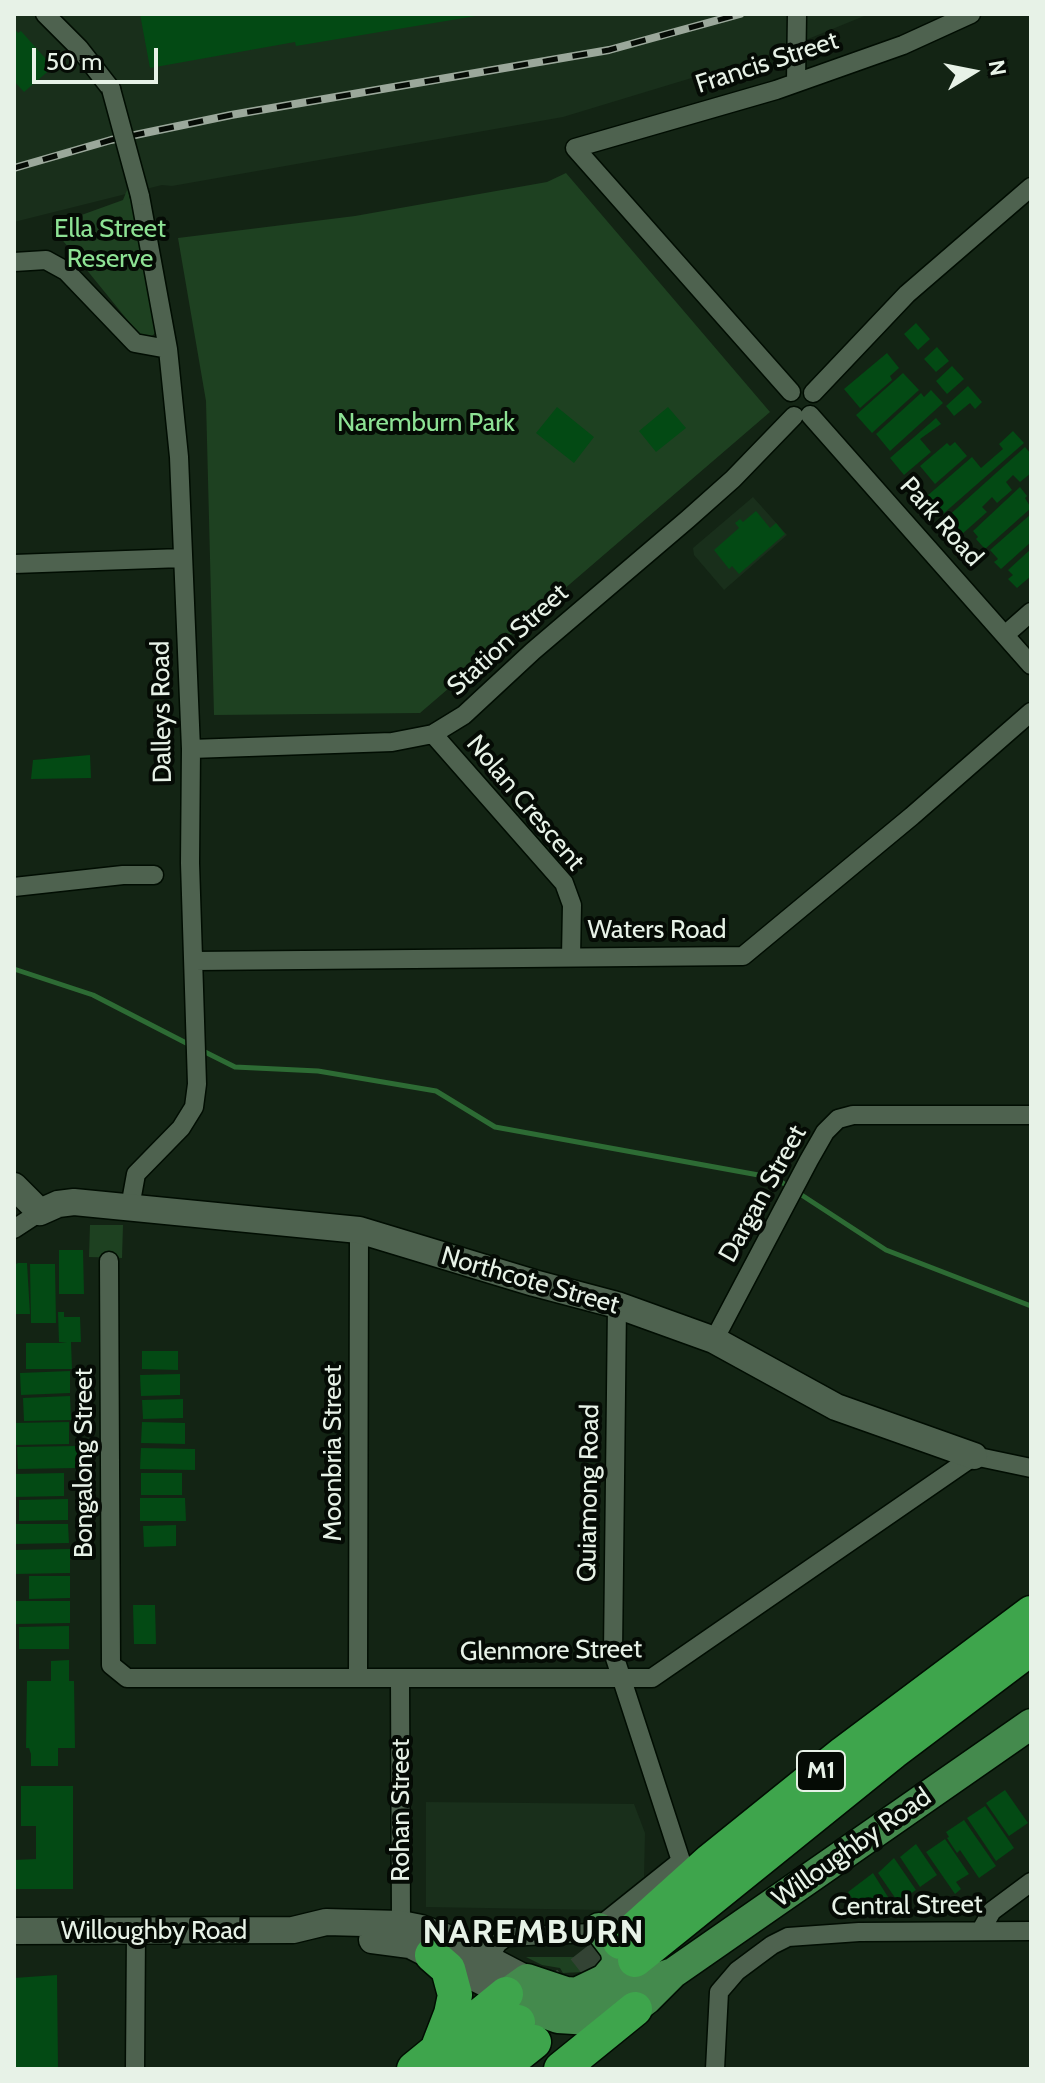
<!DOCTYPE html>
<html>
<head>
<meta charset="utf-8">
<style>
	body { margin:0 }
	#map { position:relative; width:1045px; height:2083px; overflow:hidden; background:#132414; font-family:Cabin,sans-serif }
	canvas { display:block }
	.frame { position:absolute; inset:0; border:16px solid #e7f2e7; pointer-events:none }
	.north { position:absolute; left:933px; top:32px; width:80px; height:80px; -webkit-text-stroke:6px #050b05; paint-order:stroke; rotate:80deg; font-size:22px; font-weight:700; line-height:32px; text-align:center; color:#e7f2e7 }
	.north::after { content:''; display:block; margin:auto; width:28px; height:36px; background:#e7f2e7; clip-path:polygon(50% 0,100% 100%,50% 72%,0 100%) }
	.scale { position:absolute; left:32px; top:48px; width:126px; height:36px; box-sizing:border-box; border:4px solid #e7f2e7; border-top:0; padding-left:10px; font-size:24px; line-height:28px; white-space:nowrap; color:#e7f2e7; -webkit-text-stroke:6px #050b05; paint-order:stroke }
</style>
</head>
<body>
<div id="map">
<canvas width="1045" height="2083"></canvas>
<div class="frame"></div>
<div class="north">N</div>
<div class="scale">50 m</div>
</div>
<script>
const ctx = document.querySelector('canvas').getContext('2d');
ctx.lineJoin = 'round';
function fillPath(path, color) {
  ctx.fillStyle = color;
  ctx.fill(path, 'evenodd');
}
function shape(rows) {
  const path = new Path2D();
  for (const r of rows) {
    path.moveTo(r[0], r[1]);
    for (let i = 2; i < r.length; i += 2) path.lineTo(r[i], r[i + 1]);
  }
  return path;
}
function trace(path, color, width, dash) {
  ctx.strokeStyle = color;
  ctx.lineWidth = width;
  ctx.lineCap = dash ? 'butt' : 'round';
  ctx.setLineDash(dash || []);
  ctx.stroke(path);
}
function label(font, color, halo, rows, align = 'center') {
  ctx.font = font + ' Cabin,sans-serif';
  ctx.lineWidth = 8;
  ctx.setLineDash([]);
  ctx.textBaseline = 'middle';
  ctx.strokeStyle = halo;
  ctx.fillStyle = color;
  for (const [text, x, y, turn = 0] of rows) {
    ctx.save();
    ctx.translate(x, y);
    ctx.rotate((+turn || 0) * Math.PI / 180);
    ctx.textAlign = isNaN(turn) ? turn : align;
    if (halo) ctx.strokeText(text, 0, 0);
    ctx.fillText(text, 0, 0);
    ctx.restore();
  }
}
const built = shape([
	[14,14,869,14,774,53,563,117,172,186,162,185,14,222],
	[753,497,787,535,724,590,694,555,693,548],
	[426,1802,634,1804,645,1833,644,1877,603,1910,426,1907]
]);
const green = shape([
	[566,173,770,412,420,713,214,715,206,401,178,238,355,216,547,182],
	[131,180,158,330,152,336,143,337,138,333,51,226,123,200],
	[90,1225,123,1225,122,1258,89,1257],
	[591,1946,593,1946,595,1963,590,1970,584,1972,563,1973,560,1968,542,1965,526,1957,590,1957]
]);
const stream = shape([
	[14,969,93,995,192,1046],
	[201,1050,235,1067,318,1071,436,1091,495,1127,775,1178,789,1187],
	[797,1192,886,1250,1031,1306]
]);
const building = shape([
	[140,14,476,14,476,16,296,46,295,42,150,68],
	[14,28,18,33,21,31,53,67,24,92,14,81],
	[916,323,930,339,918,350,904,334],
	[937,347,949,361,936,372,924,359],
	[887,353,899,368,890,376,892,380,860,408,844,389],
	[952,366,964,379,947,394,936,381],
	[903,373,919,390,872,433,856,415],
	[968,386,982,402,975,409,970,403,954,416,946,406],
	[931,390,943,403,890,451,876,434,921,393,924,397],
	[557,407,594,437,574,463,536,433],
	[668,407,686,428,656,452,639,431],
	[936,418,941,424,920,439,931,452,904,475,890,458],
	[1013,431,1024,443,943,514,927,496,972,457,981,468,1003,449,999,444],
	[955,442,967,456,935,484,920,466,947,443,950,446],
	[1025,447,1031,454,1031,473,1020,482,1013,475,1006,482,1012,490,997,503,992,497,982,507,987,512,961,535,946,518],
	[1020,487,1027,496,1025,498,1031,508,985,549,976,539,978,537,973,531],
	[756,511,770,528,776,523,785,534,739,574,732,566,729,569,714,550,739,528,735,523,740,519,743,522],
	[1031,514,1031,542,1001,569,994,562,998,559,990,550],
	[1031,549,1031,576,1017,588,1008,579,1013,575,1008,570],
	[90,755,91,778,31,779,33,760],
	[59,1250,83,1250,84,1294,59,1294],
	[18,1263,27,1263,30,1314,14,1314,14,1265],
	[30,1264,55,1264,56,1323,31,1323],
	[58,1312,64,1312,64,1317,80,1317,81,1342,71,1342,72,1369,26,1369,26,1343,67,1343,59,1342],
	[142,1351,178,1351,178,1370,142,1369],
	[70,1371,70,1393,21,1395,20,1373],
	[180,1374,180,1395,141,1396,140,1375],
	[70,1396,71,1420,24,1421,23,1398],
	[183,1399,183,1418,143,1419,142,1400],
	[69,1422,69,1444,15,1445,14,1423],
	[142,1422,185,1423,185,1444,141,1443],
	[77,1446,78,1468,18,1469,17,1447],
	[141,1448,195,1449,195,1470,140,1469],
	[64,1473,64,1496,14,1497,14,1474],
	[141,1473,182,1473,182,1495,141,1495],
	[140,1498,185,1498,186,1521,140,1521],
	[68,1499,68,1520,19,1521,19,1500],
	[14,1524,68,1524,69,1543,15,1544],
	[176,1525,176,1546,144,1547,143,1526],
	[70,1549,70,1573,14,1574,14,1550],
	[29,1576,70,1576,70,1598,29,1599],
	[16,1601,70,1601,70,1623,16,1624],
	[133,1605,155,1605,156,1644,134,1644],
	[69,1626,69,1649,19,1649,19,1627],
	[69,1660,69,1681,74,1681,75,1748,58,1748,58,1766,31,1766,31,1754,29,1748,26,1748,27,1681,51,1681,51,1661],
	[21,1786,73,1786,73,1889,14,1889,14,1860,36,1859,36,1826,21,1826],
	[1005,1790,1028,1823,1009,1836,986,1803],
	[985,1806,1014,1848,996,1861,967,1818],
	[964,1820,996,1866,979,1878,960,1850,957,1853,947,1838,949,1837,946,1832],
	[945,1839,969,1874,956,1882,961,1889,955,1894,926,1852],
	[916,1844,937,1875,920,1887,900,1857],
	[894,1858,916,1890,898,1902,878,1873],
	[873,1873,888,1897,876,1905,874,1901,861,1903,858,1898,854,1901,848,1892],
	[57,1975,58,2069,14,2069,14,1978]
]);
const highwayTunnel = shape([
	[541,2004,620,1942]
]);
const street = shape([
	[45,14,79,48,111,89],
	[796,82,797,14],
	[14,262,46,260,66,271,135,343,168,349],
	[791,392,575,148,776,90,903,45,971,14],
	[813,393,907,294,1031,187],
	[810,415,1031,665],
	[14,564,182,558],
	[1006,634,1031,612],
	[433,734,564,883,572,905,571,957],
	[191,749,392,742,433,734,464,715,533,651,688,519,733,479,794,416],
	[14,887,123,875,154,875],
	[194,961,743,956,912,816,1031,712],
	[130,1207,136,1174,181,1128,194,1107,197,1084,190,863,191,749,179,457,168,349,140,196],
	[14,1229,40,1212],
	[109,1261,111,1665,127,1678,652,1678,974,1456,1031,1468],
	[714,1340,809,1160,825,1132,838,1119,853,1115,1031,1115],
	[358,1677,359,1230],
	[400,1678,401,1924],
	[981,1930,992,1911,1031,1882],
	[488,1958,498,1943,506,1937,591,1933,681,1861,613,1652,617,1305],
	[135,2069,136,1932],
	[715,2069,719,1992,737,1971,772,1945,788,1937,859,1932,1031,1931]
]);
const secondary = shape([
	[14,1186,40,1212,58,1204,74,1202,359,1230,534,1283,617,1305,714,1340,836,1407,974,1456],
	[14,1931,293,1930,326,1922,401,1924,421,1928,448,1938,527,1979],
	[372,1940,410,1945,506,1994]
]);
const primary = shape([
	[673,1973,624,1990,595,1994,566,1992,527,1979,506,1994,528,2007,558,2018,606,2021,626,2015,647,1999,673,1973,1031,1724],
	[580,1991,605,1979,616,1966,617,1957,615,1949,599,1928]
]);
const highway = shape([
	[620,1942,710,1861,844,1753,1031,1613],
	[432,1955,448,1969,455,1995,451,2014,439,2045],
	[635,1960,893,1752,1031,1648],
	[414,2069,506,1994],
	[460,2069,518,2022],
	[500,2069,534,2042],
	[561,2069,635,2009]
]);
const rail = shape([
	[14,168,111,140,231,115,609,50,740,14]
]);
const streetBridge = shape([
	[111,89,140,196]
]);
const shields = [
	[821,1771,48]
];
const shieldNames = [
	["M1",821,1771]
];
const streetNames = [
	["Francis Street",767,63,-18],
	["Park Road",941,522,48],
	["Station Street",508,640,-42],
	["Dalleys Road",162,712,-91],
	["Nolan Crescent",525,803,50],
	["Waters Road",657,930],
	["Dargan Street",763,1194,-61],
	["Northcote Street",530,1281,16],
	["Moonbria Street",333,1453,-90],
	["Bongalong Street",84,1463,-90],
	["Quiamong Road",589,1493,-89],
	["Glenmore Street",551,1651,-1],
	["Rohan Street",401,1810,-90],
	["Willoughby Road",852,1848,-35],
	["Central Street",907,1906,-1],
	["Willoughby Road",154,1931]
];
const parkNames = [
	["Ella Street",110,229],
	["Reserve",110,259],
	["Naremburn Park",426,423]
];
const districtNames = [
	["NAREMBURN",534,1933]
];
fillPath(built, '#192f1b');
fillPath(green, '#1e4121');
trace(stream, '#2d6b34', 5);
fillPath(building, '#034a14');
trace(highwayTunnel, '#334334', 34, [34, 17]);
trace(street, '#010d02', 21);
trace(secondary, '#010d02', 29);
trace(primary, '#010d02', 33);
trace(highway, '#010d02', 37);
trace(street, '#4e624f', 18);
trace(secondary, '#4e624f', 26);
trace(primary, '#448a4d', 30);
trace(highway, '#3ea54c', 34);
trace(rail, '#9ba89b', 8);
trace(rail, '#050b05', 5, [15]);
trace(streetBridge, '#010d02', 21, []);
trace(streetBridge, '#4e624f', 18);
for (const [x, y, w] of shields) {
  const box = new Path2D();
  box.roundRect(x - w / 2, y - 20, w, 40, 6);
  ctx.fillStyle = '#050b05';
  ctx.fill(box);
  trace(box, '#e7f2e7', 2);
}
label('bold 24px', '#e7f2e7', null, shieldNames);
label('26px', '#e7f2e7', '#050b05', streetNames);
label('26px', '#8de294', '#050b05', parkNames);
ctx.letterSpacing = '2px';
label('bold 34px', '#e7f2e7', '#050b05', districtNames);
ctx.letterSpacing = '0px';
</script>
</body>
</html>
